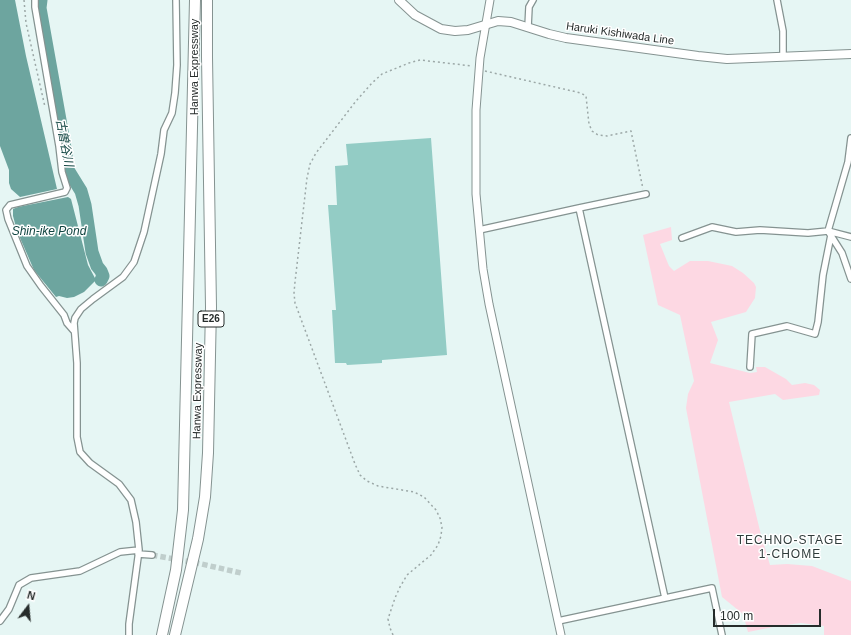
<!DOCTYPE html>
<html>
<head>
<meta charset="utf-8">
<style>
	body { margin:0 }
	#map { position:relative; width:851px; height:635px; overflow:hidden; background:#e6f6f4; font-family:Helvetica,sans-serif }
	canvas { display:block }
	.north { position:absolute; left:8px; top:587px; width:40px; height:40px; -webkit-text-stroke:3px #fff; paint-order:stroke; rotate:16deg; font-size:11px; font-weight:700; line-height:16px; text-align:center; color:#262c2b }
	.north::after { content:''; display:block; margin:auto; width:14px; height:18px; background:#262c2b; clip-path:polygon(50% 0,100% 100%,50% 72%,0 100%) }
	.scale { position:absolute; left:713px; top:609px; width:108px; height:18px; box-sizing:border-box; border:2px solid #262c2b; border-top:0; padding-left:5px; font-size:12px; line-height:14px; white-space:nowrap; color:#262c2b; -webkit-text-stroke:3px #fff; paint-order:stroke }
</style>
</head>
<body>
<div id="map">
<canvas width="851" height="635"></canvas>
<div class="north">N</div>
<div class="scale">100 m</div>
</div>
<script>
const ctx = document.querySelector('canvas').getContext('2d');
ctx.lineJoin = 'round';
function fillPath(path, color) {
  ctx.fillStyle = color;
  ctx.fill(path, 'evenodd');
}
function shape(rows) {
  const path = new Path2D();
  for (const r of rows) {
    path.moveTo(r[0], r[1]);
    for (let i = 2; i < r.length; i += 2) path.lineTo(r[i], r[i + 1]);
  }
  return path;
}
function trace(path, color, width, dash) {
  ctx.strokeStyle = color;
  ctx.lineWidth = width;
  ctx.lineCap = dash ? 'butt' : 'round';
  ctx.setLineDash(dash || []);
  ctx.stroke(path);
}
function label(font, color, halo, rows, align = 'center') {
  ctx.font = font + ' Helvetica,"Noto Sans JP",sans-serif';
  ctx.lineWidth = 3;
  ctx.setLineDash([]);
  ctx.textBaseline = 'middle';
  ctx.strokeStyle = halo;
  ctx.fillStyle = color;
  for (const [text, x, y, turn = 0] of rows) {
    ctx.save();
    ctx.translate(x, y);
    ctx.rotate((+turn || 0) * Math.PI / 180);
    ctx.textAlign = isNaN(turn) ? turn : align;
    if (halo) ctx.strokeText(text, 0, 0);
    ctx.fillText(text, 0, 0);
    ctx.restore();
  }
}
const green = shape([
	[671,227,672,240,660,244,669,266,674,271,690,261,708,261,732,266,743,273,754,283,756,287,755,298,746,312,711,322,718,340,710,363,750,373,757,372,756,367,765,367,786,379,792,385,805,383,814,385,820,390,819,395,783,400,775,394,729,402,761,535,770,565,787,564,812,566,851,581,851,635,824,635,824,626,801,623,778,626,748,632,743,614,722,597,686,408,688,394,694,381,680,315,658,305,643,235]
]);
const water = shape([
	[0,0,15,0,26,56,57,189,20,197,11,189,9,183,9,170,0,146],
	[68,197,71,199,88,265,96,280,84,292,74,297,67,298,59,296,56,297,34,270,17,231,13,216,13,209,18,207]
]);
const river = shape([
	[41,0,40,8,65,148,68,170,81,191,85,205,92,252,97,266,101,271,103,276,101,280]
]);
const building = shape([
	[431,138,447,355,382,360,382,363,347,365,346,363,335,363,332,310,336,310,328,205,337,205,335,166,348,165,346,144]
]);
const minorTunnel = shape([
	[152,555,197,563,241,573]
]);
const path = shape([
	[24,0,26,23,45,107],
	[485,71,581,93,586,96,589,124,592,131,598,135,607,136,631,131,643,189],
	[393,635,390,628,388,619,395,598,400,587,407,575,431,555,438,545,441,536,442,527,440,518,436,510,424,497,414,492,378,486,367,481,360,475,355,464,295,303,294,293,295,282,307,178,310,164,316,153,356,101,372,83,382,74,409,63,420,60,472,66]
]);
const minor = shape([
	[35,0,35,7,59,146,62,172,67,188,65,192,10,205,6,210,8,219,27,266,41,286,64,315,67,323,74,331],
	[777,0,783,31,783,57],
	[528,27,529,7,533,0],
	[851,138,848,162,828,231,842,253,851,279],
	[579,208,665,598],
	[479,230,579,208,646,194],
	[682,238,712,227,736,232,760,230,808,233,828,231,851,237],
	[750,367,752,334,787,326,815,334,818,322,823,275,831,235],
	[138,554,152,555],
	[0,621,9,609,19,585,31,578,80,571,120,552,139,550],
	[558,621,712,588,722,635],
	[129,635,129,624,139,550,136,522,131,500,119,484,90,463,80,452,77,437,77,363,74,323,75,318,81,309,93,299,123,277,134,262,144,232,161,154,164,130,172,113,175,93,177,65,176,0]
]);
const tertiary = shape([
	[490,0,480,58,476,110,476,194,483,269,489,304,561,635]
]);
const secondary = shape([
	[399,0,415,15,441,29,455,31,468,30,498,21,511,22,549,34,566,38,698,56,727,59,851,54]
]);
const motorway = shape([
	[162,635,176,570,183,510,195,0],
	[175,635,198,539,205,497,208,453,211,307,207,57,207,0]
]);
const shields = [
	[211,319,26]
];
const shieldNames = [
	["E26",211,319]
];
const streetNames = [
	["Haruki Kishiwada Line",620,34,8],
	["Hanwa Expressway",195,67,-90],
	["Hanwa Expressway",198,391,-89]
];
const waterNames = [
	["古曽谷川",64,143,79],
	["Shin-ike Pond",49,232]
];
const neighbourhoodNames = [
	["TECHNO-STAGE",790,541],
	["1-CHOME",790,555]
];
fillPath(green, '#fdd8e3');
fillPath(water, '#6da59f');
trace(river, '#6da59f', 13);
fillPath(building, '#93ccc5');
trace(minorTunnel, '#c0cecc', 5.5, [5.5, 3]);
trace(minor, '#859391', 8);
trace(tertiary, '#859391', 9);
trace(secondary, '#859391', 10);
trace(motorway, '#859391', 12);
trace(path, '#9ca8a7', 1.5, [2, 3]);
trace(minor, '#fff', 5.5);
trace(tertiary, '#fff', 7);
trace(secondary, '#fff', 8);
trace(motorway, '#fff', 10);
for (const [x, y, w] of shields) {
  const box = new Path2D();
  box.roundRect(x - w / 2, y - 8, w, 16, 3);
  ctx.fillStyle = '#fff';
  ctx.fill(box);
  trace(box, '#262c2b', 1);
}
label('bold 10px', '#262c2b', null, shieldNames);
label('11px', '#262c2b', '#fff', streetNames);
label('italic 12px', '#114541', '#fff', waterNames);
ctx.letterSpacing = '1px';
label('12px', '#303c3b', '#fff', neighbourhoodNames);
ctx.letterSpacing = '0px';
</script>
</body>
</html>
